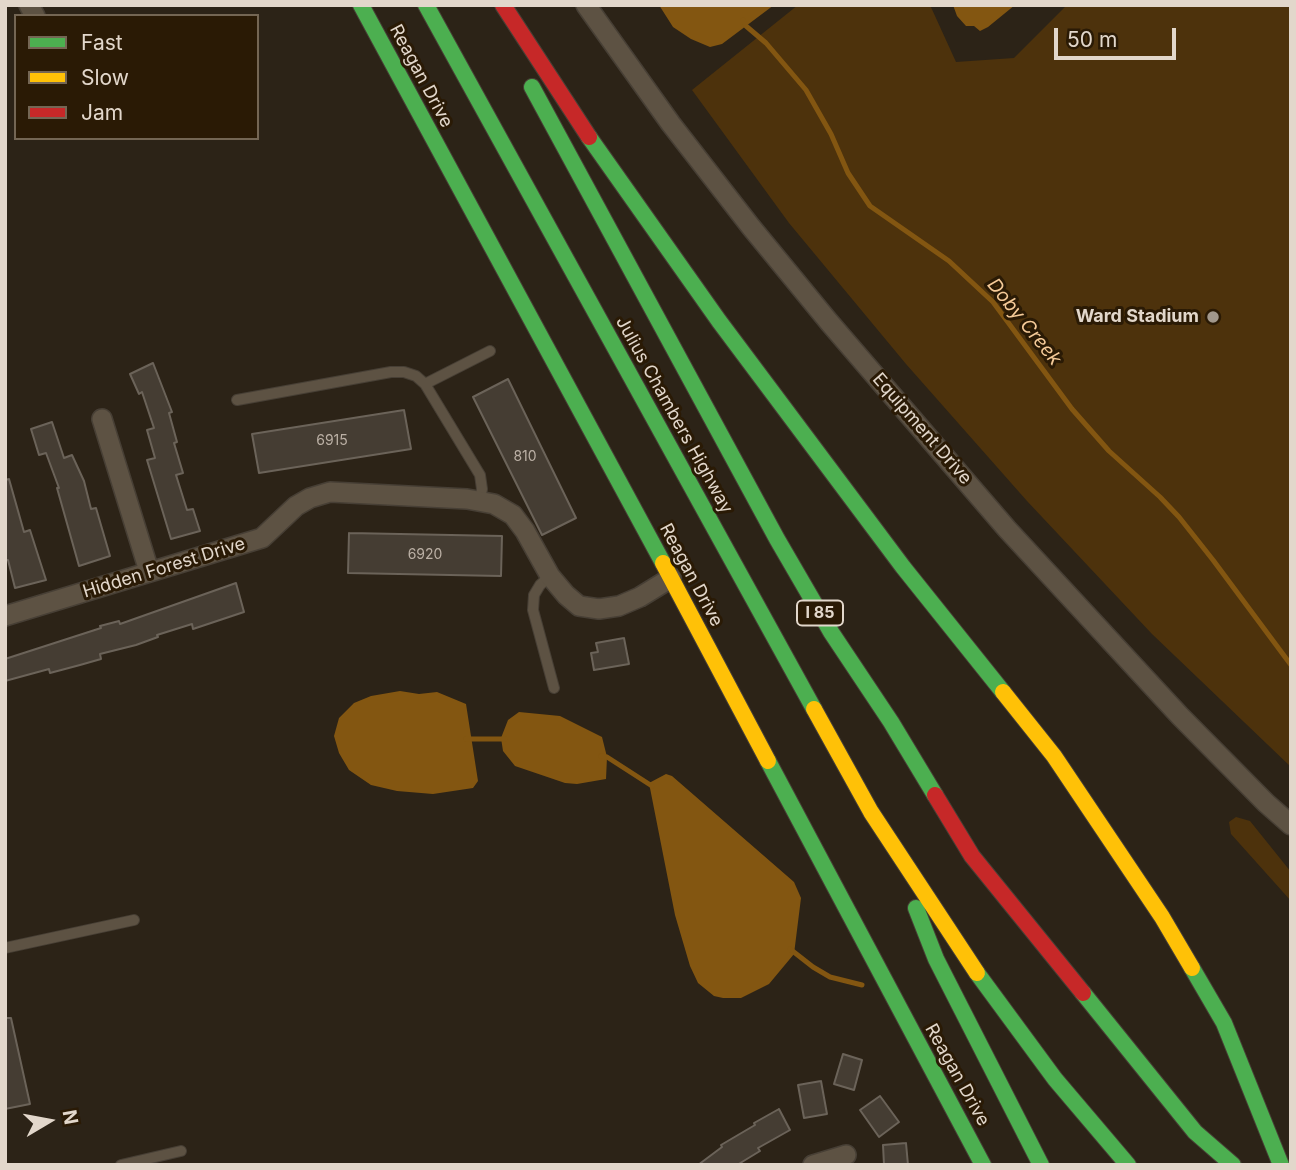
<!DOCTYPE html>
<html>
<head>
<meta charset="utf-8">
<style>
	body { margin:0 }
	#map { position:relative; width:1296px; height:1170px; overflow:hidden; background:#2c2317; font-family:Inter,sans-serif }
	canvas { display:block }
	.frame { position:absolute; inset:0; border:7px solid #e2d7cb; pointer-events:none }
	.legend { position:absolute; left:14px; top:14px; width:245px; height:126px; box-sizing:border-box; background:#2a1a05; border:2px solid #746654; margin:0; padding:9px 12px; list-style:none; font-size:21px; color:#e2d7cb }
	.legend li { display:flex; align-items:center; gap:14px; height:35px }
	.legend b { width:35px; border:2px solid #746654 }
	.north { position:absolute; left:14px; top:1086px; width:70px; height:70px; -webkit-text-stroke:5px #2a1a05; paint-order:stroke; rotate:80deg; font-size:19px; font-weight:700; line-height:28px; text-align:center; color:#e2d7cb }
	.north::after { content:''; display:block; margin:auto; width:24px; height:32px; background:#e2d7cb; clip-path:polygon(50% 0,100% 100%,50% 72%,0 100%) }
	.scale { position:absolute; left:1054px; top:28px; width:122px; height:32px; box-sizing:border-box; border:4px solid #e2d7cb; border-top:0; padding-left:9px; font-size:21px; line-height:24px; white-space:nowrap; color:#e2d7cb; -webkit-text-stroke:5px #2a1a05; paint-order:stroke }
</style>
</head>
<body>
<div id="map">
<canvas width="1296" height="1170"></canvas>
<div class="frame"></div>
<ul class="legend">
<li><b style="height:9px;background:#4caf50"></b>Fast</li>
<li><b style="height:9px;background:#ffc107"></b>Slow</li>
<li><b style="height:9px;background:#c62828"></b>Jam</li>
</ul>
<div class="north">N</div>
<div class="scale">50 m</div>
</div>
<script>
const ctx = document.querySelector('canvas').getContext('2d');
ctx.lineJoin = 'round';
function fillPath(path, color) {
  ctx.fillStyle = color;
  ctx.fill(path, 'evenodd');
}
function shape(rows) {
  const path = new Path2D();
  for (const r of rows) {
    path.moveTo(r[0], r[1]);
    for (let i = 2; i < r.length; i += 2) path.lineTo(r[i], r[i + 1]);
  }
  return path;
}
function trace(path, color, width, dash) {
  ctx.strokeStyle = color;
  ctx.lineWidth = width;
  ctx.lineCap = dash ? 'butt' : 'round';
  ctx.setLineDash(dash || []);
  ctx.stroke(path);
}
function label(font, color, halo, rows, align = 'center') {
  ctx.font = font + ' Inter,sans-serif';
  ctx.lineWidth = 6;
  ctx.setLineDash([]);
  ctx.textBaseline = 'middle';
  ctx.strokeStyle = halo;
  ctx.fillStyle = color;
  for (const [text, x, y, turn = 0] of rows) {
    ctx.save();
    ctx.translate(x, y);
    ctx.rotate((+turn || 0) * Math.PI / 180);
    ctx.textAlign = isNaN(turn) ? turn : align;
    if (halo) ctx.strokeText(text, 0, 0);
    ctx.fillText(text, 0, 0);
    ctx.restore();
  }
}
const green = shape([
	[798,5,930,5,956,62,1014,58,1067,5,1291,5,1291,767,1152,634,1027,501,906,364,789,223,692,90],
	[1236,817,1250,821,1291,872,1291,901,1231,834,1229,822]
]);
const water = shape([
	[659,5,774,5,722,44,710,47,691,39,673,27],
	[953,5,1015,5,988,27,980,31,974,26,966,26,957,16],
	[400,691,419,694,437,692,466,704,478,781,473,788,433,794,397,791,371,785,349,770,339,753,334,736,339,718,354,703,371,696],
	[519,712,560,716,602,737,607,757,606,779,577,784,565,783,515,766,503,751,501,738,508,720],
	[666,774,672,776,794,882,801,898,794,954,769,984,741,998,723,998,714,996,698,983,690,966,675,915,649,783]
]);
const stream = shape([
	[743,20,746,26,766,43,806,90,831,134,848,173,870,206,949,261,993,302,1072,409,1109,451,1160,497,1179,517,1213,560,1291,665],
	[466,739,505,739],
	[601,756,607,757,652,786],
	[790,949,813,967,830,977,862,985]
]);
const building = shape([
	[153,363,172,412,169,413,177,442,174,443,183,473,176,475,187,510,193,509,200,531,171,539,147,460,155,458,147,430,154,428,142,392,139,394,130,374,153,363],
	[508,379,576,518,542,535,473,397,508,379],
	[404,410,411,449,259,473,252,434,404,410],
	[52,422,64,458,72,455,84,481,91,509,96,508,110,556,79,566,57,488,59,488,46,453,39,455,31,429,52,422],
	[9,479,24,532,30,530,46,580,15,588,8,560,5,560,5,480,9,479],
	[349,533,502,536,501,576,348,573,349,533],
	[236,583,244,612,193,629,192,624,157,635,158,637,136,645,100,654,101,659,80,665,50,673,49,669,5,681,5,659,101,628,100,626,119,621,120,624,236,583],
	[624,638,629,664,594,670,591,653,598,652,596,643,624,638],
	[5,1018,11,1018,30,1104,5,1109,5,1018],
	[843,1054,862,1060,854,1090,834,1084,843,1054],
	[821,1081,827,1114,804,1118,798,1085,821,1081],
	[880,1096,899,1122,879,1137,860,1110,880,1096],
	[779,1109,790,1130,758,1148,760,1151,737,1165,698,1165,722,1147,721,1145,755,1125,754,1123,779,1109],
	[906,1143,908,1165,884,1165,883,1145,906,1143]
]);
const lane = shape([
	[425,384,490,351],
	[237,400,391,372,404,372,416,376,425,384,480,475,482,489,480,501],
	[550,576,540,585,534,595,533,610,554,688],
	[5,948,134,920],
	[121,1165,181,1151]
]);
const street = shape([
	[29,5,35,16],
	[586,5,671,124,751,227,829,322,1007,529,1180,716,1266,803,1291,825],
	[102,419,149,571],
	[5,616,262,538,296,506,310,498,330,492,467,499,494,504,513,515,525,531,550,576,566,595,579,606,599,609,619,606,640,597,671,578],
	[813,1165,846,1155]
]);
const fast = shape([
	[361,5,663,563],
	[426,5,814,709],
	[532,87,777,539,831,632,891,722,935,795],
	[589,137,719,321,903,567,1003,692],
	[768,761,983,1165],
	[916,908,936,959,1041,1165],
	[1192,968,1224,1023,1281,1165],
	[977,973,1055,1079,1128,1165],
	[1083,993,1195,1132,1233,1165]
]);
const slow = shape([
	[663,563,768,761],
	[1003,692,1054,756,1162,917,1192,968],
	[814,709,871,812,977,973]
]);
const jam = shape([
	[503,5,589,137],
	[935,795,972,856,1083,993]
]);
const markers = [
	[1213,317,7,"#a2988c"]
];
const numberNames = [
	["6915",332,441],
	["810",525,457],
	["6920",425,555]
];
const shields = [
	[820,613,46]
];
const shieldNames = [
	["I 85",820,613]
];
const streetNames = [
	["Reagan Drive",421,76,62],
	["Julius Chambers Highway",674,415,61],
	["Equipment Drive",922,429,49],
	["Hidden Forest Drive",164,568,-17],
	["Reagan Drive",691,575,62],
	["Reagan Drive",957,1075,61]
];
const poiNames = [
	["Ward Stadium",1199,317]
];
const waterNames = [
	["Doby Creek",1024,322,51]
];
fillPath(green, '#4d320c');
fillPath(water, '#835611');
trace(stream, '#835611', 5);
fillPath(building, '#453d33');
trace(building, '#6b6359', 2);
trace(lane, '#473f35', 12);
trace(street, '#473f35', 22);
trace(fast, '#473f35', 18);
trace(slow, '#473f35', 18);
trace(jam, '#473f35', 18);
trace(lane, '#5d5243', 10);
trace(street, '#5d5243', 19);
trace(fast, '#4caf50', 16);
trace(slow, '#ffc107', 16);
trace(jam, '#c62828', 16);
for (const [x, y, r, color] of markers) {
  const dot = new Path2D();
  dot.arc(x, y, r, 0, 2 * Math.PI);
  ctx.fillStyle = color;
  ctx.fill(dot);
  trace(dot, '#2a1a05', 2.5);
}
label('14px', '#bbb0a5', null, numberNames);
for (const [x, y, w] of shields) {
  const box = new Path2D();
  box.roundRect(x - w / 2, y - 12.5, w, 25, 5);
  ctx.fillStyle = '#2a1a05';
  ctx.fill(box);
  trace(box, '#e2d7cb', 2);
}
label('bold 16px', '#e2d7cb', null, shieldNames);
label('18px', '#e2d7cb', '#2a1a05', streetNames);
label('bold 18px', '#e2d7cb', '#2a1a05', poiNames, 'right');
label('italic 19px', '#f5ca98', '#2a1a05', waterNames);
</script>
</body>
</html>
